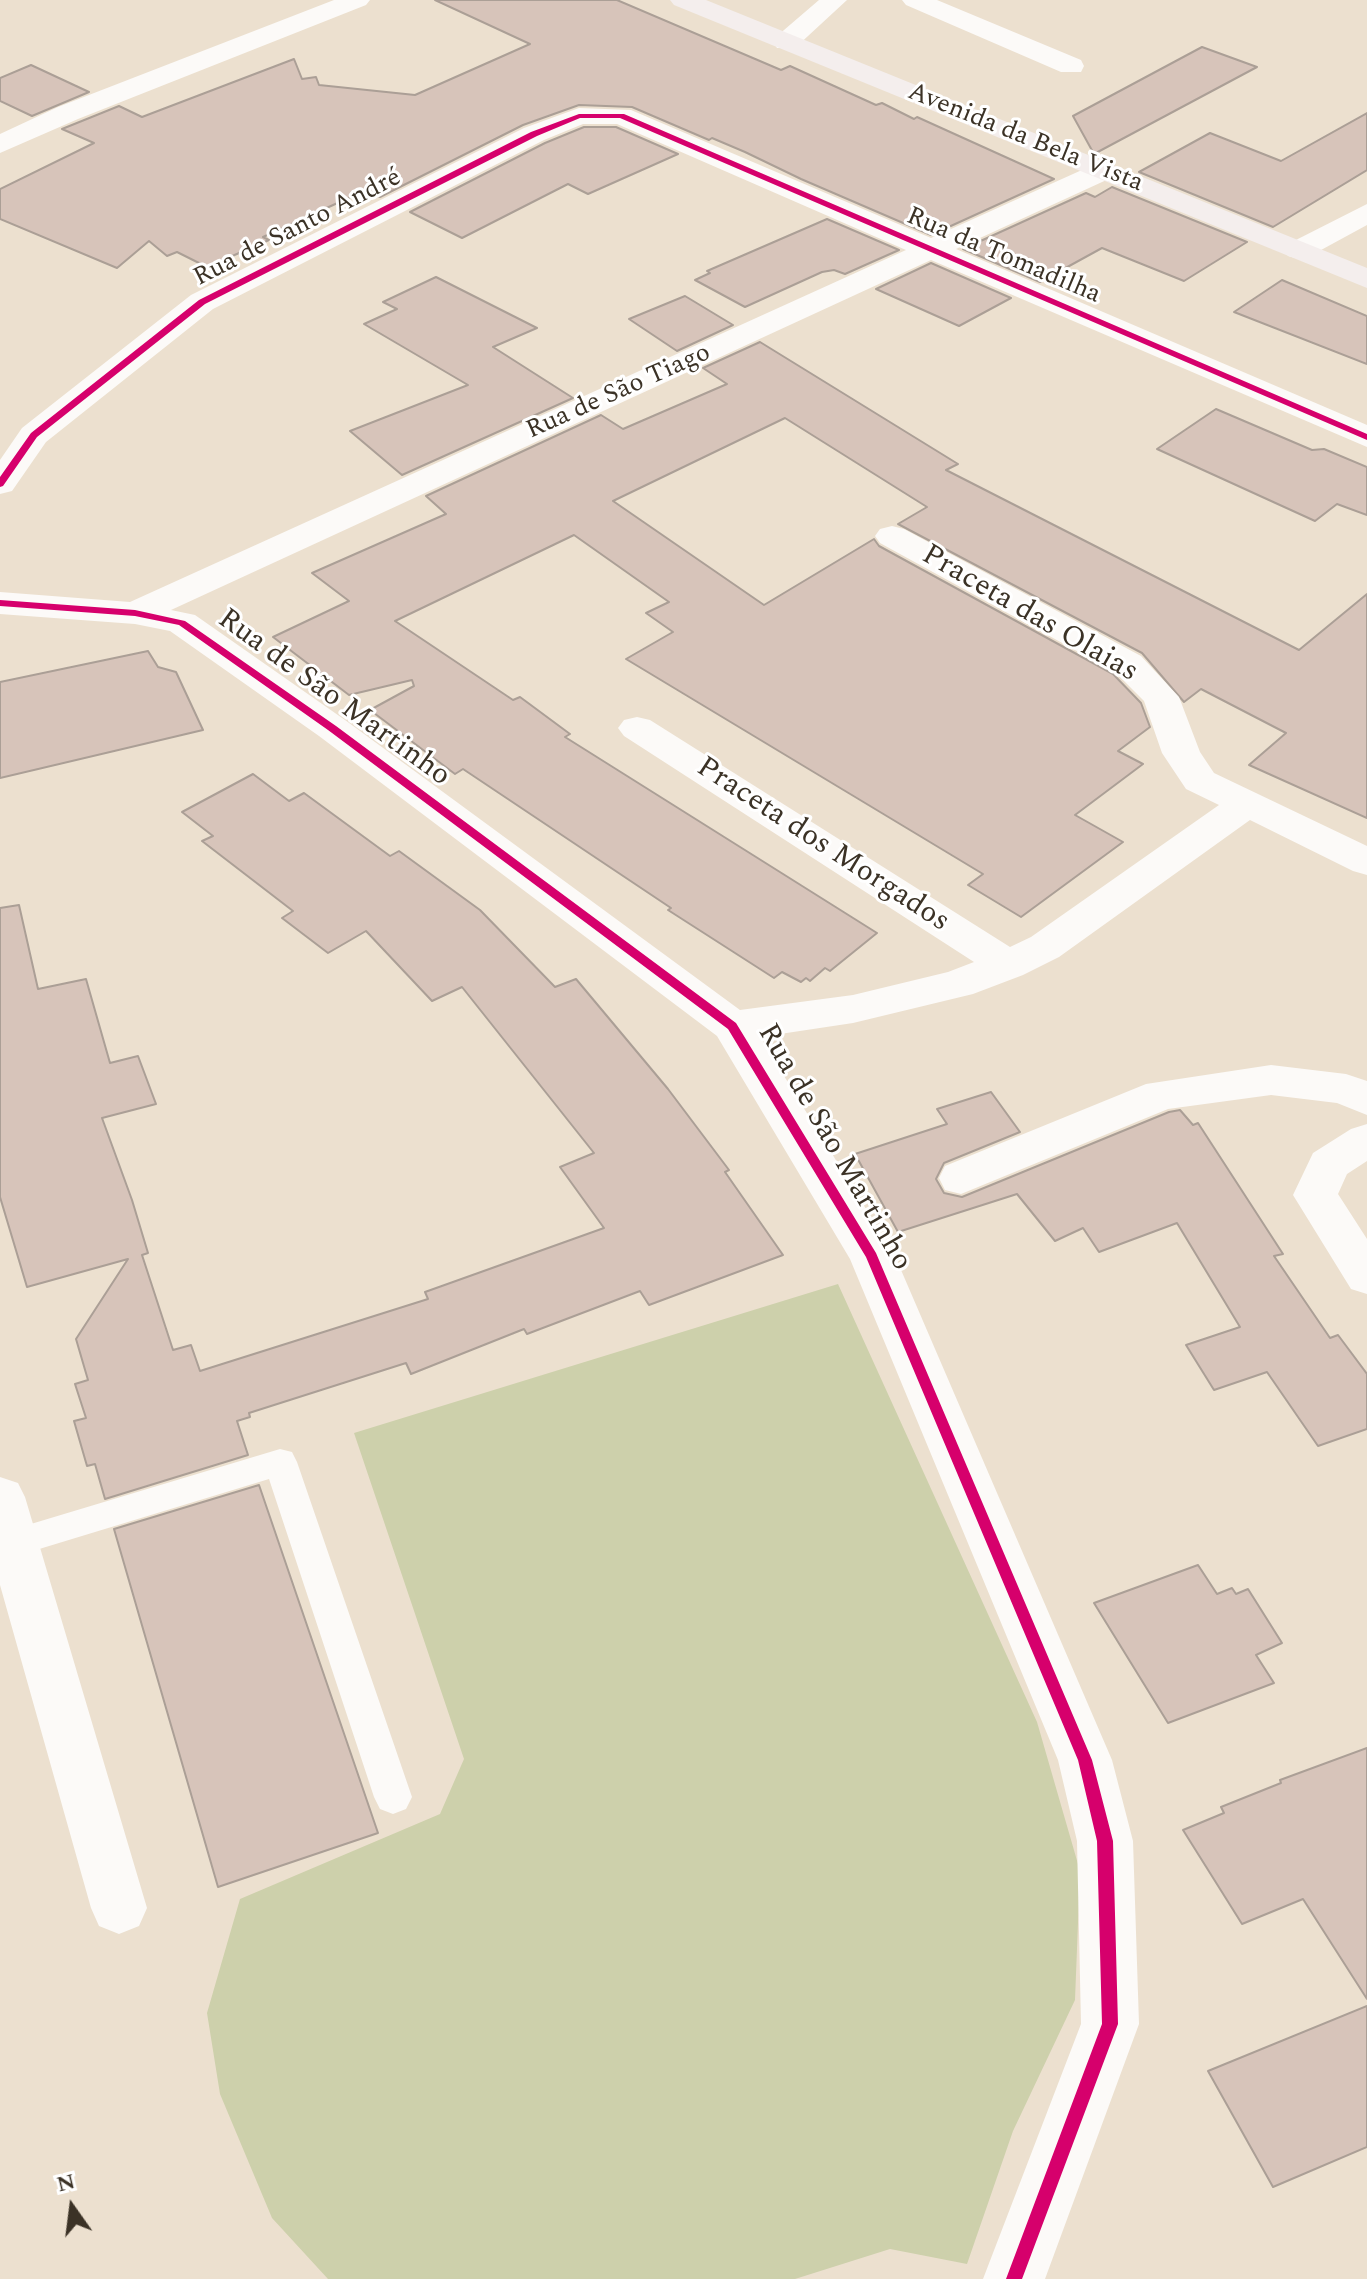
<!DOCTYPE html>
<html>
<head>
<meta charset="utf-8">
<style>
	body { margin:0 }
	#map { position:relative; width:1367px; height:2279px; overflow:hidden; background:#ece0cf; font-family:Spectral,serif }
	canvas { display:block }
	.north { position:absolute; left:32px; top:2167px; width:80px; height:80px; -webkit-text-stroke:6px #fff; paint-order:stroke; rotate:346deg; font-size:22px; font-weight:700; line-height:32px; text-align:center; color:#3b3226 }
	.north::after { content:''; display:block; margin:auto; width:28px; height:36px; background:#3b3226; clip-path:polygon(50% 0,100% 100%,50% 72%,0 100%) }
</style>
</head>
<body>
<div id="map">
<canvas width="1367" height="2279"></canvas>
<div class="north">N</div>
</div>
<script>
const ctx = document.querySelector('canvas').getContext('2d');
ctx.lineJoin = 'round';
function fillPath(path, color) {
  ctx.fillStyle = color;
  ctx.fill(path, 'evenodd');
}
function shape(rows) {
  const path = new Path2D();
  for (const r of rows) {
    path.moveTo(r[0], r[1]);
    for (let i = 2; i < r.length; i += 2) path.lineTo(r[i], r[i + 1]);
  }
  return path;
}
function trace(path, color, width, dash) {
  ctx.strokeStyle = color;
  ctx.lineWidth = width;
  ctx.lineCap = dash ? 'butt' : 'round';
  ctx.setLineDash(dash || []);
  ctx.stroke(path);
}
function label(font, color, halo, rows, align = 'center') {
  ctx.font = font + ' Spectral,serif';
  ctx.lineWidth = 6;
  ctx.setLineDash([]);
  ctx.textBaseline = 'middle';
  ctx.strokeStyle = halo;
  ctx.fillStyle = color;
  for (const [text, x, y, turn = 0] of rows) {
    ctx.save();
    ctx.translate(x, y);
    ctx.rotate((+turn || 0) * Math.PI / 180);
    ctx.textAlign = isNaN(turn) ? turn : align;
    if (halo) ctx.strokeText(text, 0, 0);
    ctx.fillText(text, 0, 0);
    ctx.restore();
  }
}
const green = shape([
	[838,1284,1037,1722,1080,1871,1075,2000,1013,2131,967,2264,890,2249,795,2279,328,2279,272,2218,220,2094,207,2013,240,1899,440,1814,464,1759,354,1433]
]);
const building = shape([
	[435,0,617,0,781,70,790,66,876,105,882,103,914,119,917,117,1054,179,931,235,801,179,745,152,712,138,709,140,632,107,579,105,523,125,380,197,366,190,263,237,269,240,207,267,177,252,167,256,149,241,117,268,0,219,0,189,94,143,62,129,119,106,142,117,294,59,302,79,316,77,319,85,415,95,530,44,435,0],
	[1202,47,1257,67,1094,154,1073,116,1202,47],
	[31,65,89,92,32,116,0,101,0,78,31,65],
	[1367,113,1367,170,1273,227,1139,172,1210,133,1281,161,1367,113],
	[584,127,616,127,678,154,588,194,568,184,462,238,410,212,545,143,584,127],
	[1112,187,1247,242,1184,281,1102,248,1040,282,963,249,1086,193,1095,197,1112,187],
	[827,219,899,250,845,274,834,270,822,272,745,307,695,280,710,273,707,271,827,219],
	[931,263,1011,298,959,326,876,289,931,263],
	[436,277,537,328,493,347,573,398,402,475,350,431,468,385,364,324,397,309,383,302,436,277],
	[1282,280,1367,316,1367,364,1234,312,1282,280],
	[685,296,733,325,677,351,629,319,685,296],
	[760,342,958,464,946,470,1299,650,1367,594,1367,818,1249,765,1286,733,1201,689,1184,702,1142,653,898,524,927,507,785,418,613,501,764,605,874,539,879,546,1113,674,1141,703,1150,727,1118,751,1143,764,1075,815,1123,842,1021,917,968,885,983,874,626,659,673,632,646,613,669,602,574,535,395,621,513,700,520,697,570,734,565,737,877,933,830,971,825,968,810,981,806,978,801,982,782,972,774,978,668,910,671,908,463,769,455,774,370,710,414,686,412,680,349,695,273,637,349,601,312,573,446,514,426,496,601,415,623,429,727,384,703,368,760,342],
	[1216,409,1312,450,1324,449,1367,467,1367,515,1337,504,1315,521,1157,449,1216,409],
	[148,651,158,667,176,672,203,730,0,778,0,682,148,651],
	[253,774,289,801,304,793,390,856,399,851,480,910,555,987,576,979,668,1089,729,1170,725,1172,783,1255,649,1305,640,1291,527,1334,524,1329,411,1374,406,1363,249,1413,250,1417,237,1421,248,1455,105,1499,95,1464,87,1466,74,1421,86,1418,75,1384,88,1380,76,1339,128,1259,27,1287,0,1197,0,908,19,905,38,989,86,979,110,1063,138,1056,156,1104,102,1118,132,1200,148,1253,142,1255,173,1350,191,1345,200,1371,428,1299,425,1292,604,1228,560,1167,594,1153,462,987,432,1001,366,931,328,953,282,918,293,911,202,841,213,836,182,812,253,774],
	[991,1092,1020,1132,944,1163,936,1179,944,1193,962,1197,1169,1112,1180,1110,1193,1125,1198,1123,1283,1254,1274,1256,1330,1338,1338,1335,1367,1374,1367,1429,1318,1446,1267,1372,1214,1390,1186,1345,1240,1327,1177,1223,1099,1252,1083,1228,1055,1241,1017,1194,898,1232,855,1154,947,1124,937,1109,991,1092],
	[259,1485,378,1833,218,1887,114,1529,259,1485],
	[1198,1565,1217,1594,1232,1588,1236,1594,1248,1589,1282,1643,1256,1655,1274,1683,1168,1723,1094,1603,1198,1565],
	[1367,1748,1367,1999,1303,1899,1242,1924,1183,1830,1224,1813,1221,1807,1281,1783,1280,1780,1367,1748],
	[1367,2006,1367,2147,1273,2187,1208,2071,1367,2006]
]);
const lane = shape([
	[280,1449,292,1452,297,1462,412,1797,406,1809,393,1814,380,1809,374,1797,269,1479,13,1557,0,1551,1,1533,280,1449]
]);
const street = shape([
	[334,0,370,0,366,5,78,119,0,153,0,134,58,107,334,0],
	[819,0,847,0,795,48,777,48,773,42,777,36,819,0],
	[902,0,937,0,1081,60,1084,66,1081,72,1061,72,906,5,902,0],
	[579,108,631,110,931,238,1093,165,1103,162,1113,165,1117,171,1113,177,956,249,1367,425,1367,447,931,260,171,610,195,615,345,720,740,1010,853,995,948,972,974,962,624,736,618,728,624,720,637,717,650,720,1010,947,1031,937,1219,805,1186,789,1162,753,1144,701,1115,672,880,543,875,536,880,529,892,526,904,529,1141,656,1179,697,1200,752,1214,773,1367,846,1367,875,1353,871,1250,820,1059,957,1023,975,973,994,853,1023,760,1037,895,1256,1112,1760,1133,1841,1139,2024,1045,2279,983,2279,1081,2024,1077,1841,1058,1760,850,1259,717,1036,319,736,170,631,135,624,0,614,0,592,130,602,906,250,617,124,583,124,544,140,213,309,46,442,12,491,0,494,0,460,22,428,191,295,524,128,579,108],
	[1367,204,1367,225,1310,256,1299,259,1288,256,1284,250,1288,244,1367,204],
	[1271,1065,1346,1074,1367,1081,1367,1115,1337,1103,1271,1095,1168,1109,961,1194,945,1190,939,1178,945,1166,1146,1084,1271,1065],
	[1367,1124,1367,1161,1347,1174,1338,1194,1367,1239,1367,1294,1351,1289,1293,1195,1313,1153,1351,1129,1367,1124],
	[0,1477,18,1483,25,1497,147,1908,139,1926,119,1934,99,1926,91,1908,0,1585,0,1477]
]);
const secondary = shape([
	[670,0,706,0,1367,268,1367,288,674,5,670,0]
]);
const cycleway = shape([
	[579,114,624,114,1367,434,1367,440,620,118,580,118,537,136,205,304,37,437,3,486,0,487,0,477,31,433,199,300,531,132,579,114],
	[0,600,135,610,185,621,336,726,736,1023,876,1253,1092,1760,1113,1841,1118,2024,1022,2279,1006,2279,1102,2024,1097,1841,1078,1760,866,1257,728,1029,328,730,179,625,135,616,0,606,0,600]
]);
const farStreetnames = [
	["Avenida da Bela Vista",1025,139,22],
	["Rua de Santo André",298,229,-27],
	["Rua da Tomadilha",1003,257,23],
	["Rua de São Tiago",619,393,-24]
];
const streetNames = [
	["Praceta das Olaias",1029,615,30],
	["Rua de São Martinho",333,699,36],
	["Praceta dos Morgados",822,846,33],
	["Rua de São Martinho",833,1148,60]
];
fillPath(green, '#cdd0ab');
fillPath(building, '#d7c4ba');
trace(building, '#ab9f96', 2);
fillPath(lane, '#fcfaf8');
fillPath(street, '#fcfaf8');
fillPath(secondary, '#f4eeed');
fillPath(cycleway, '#d6006c');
label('26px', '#3b3226', '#fff', farStreetnames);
label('30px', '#3b3226', '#fff', streetNames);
</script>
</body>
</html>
